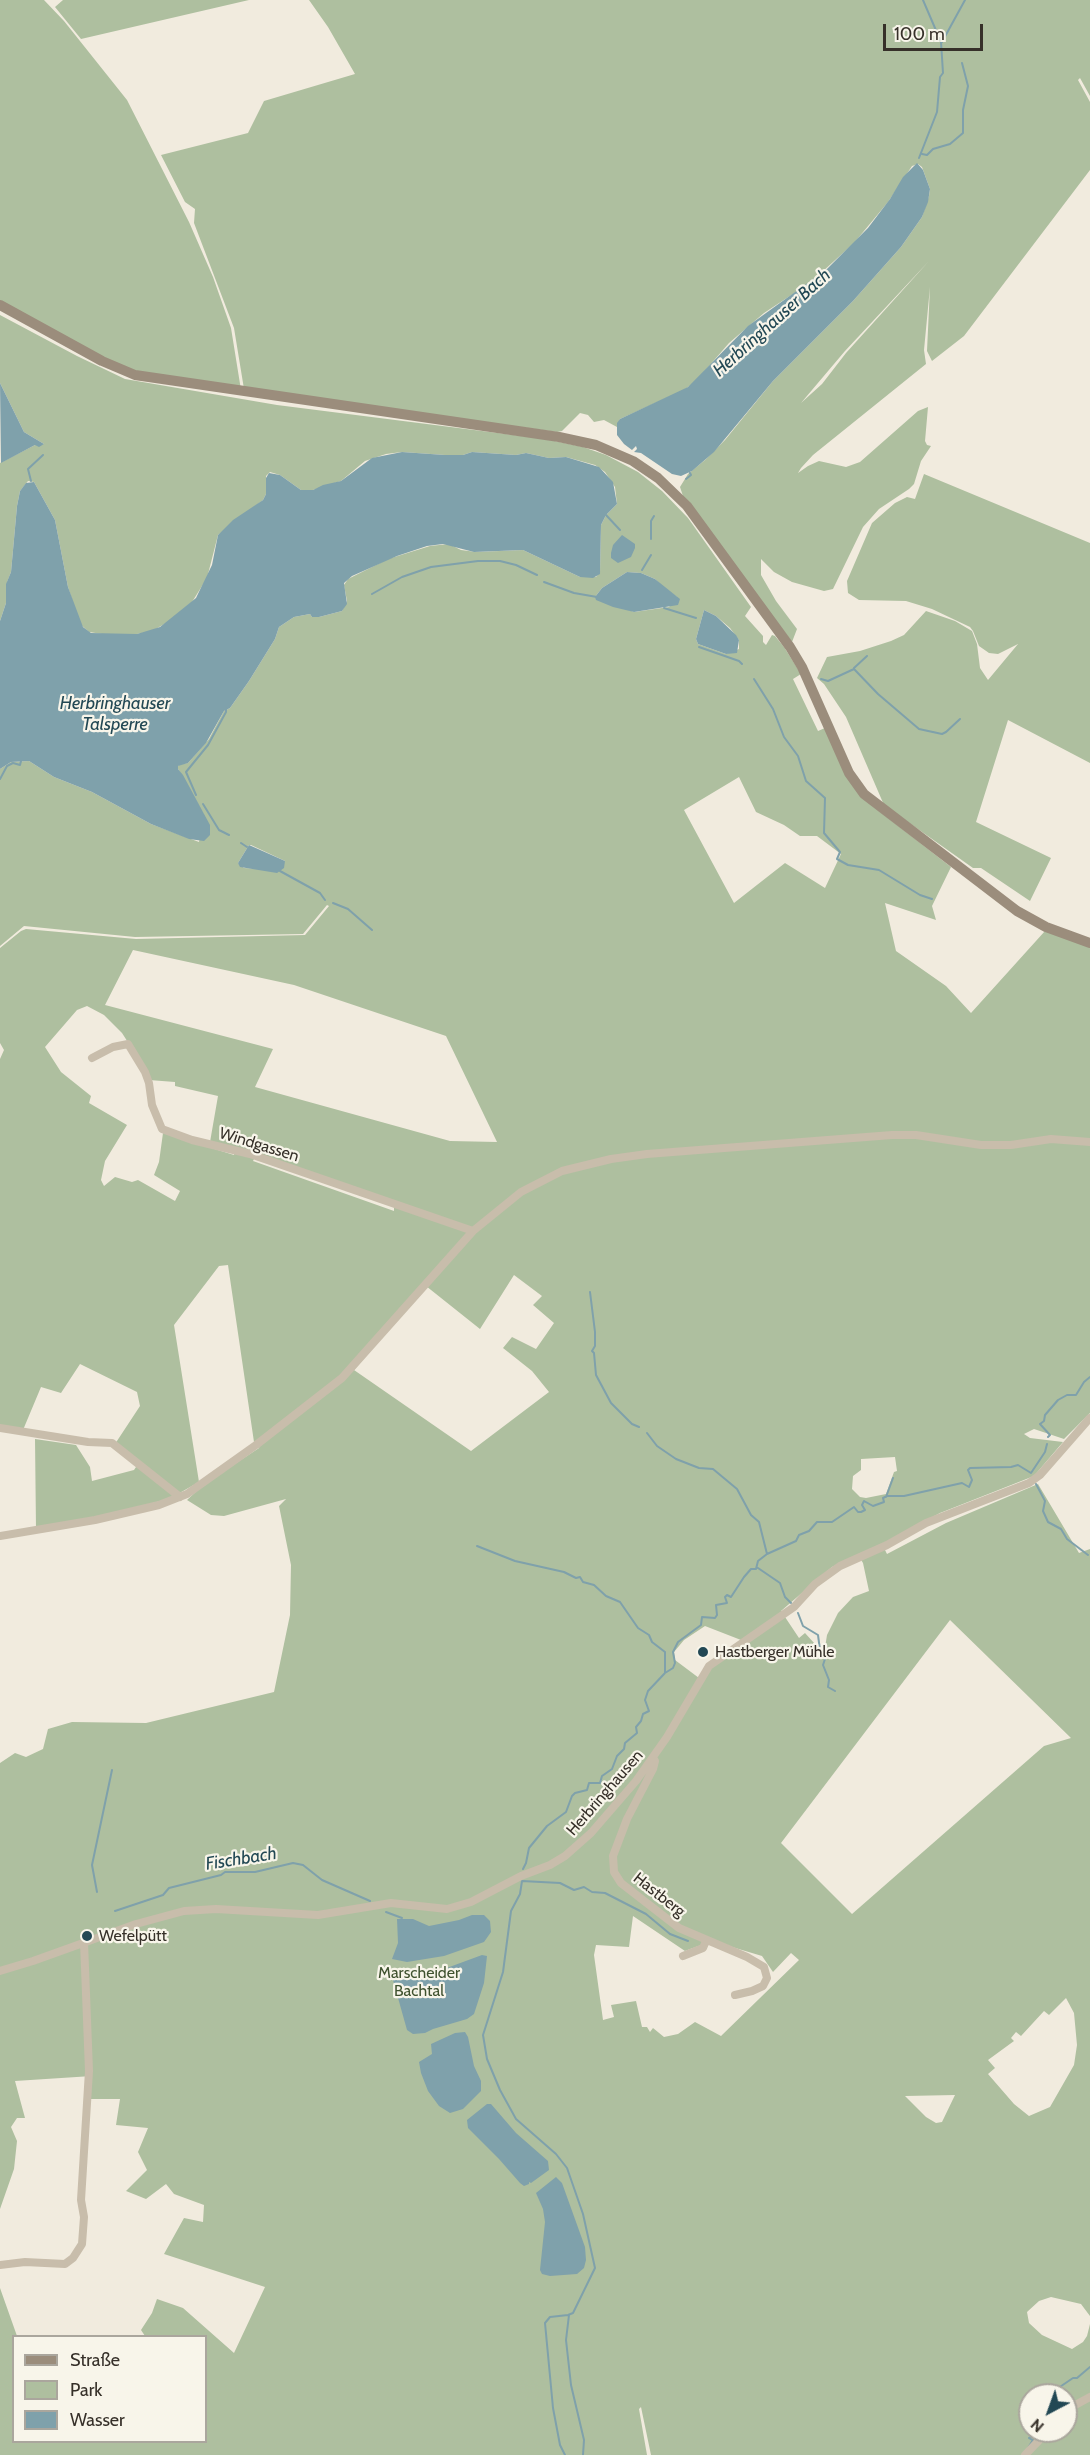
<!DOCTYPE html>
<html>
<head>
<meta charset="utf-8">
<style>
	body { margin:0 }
	#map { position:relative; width:1090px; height:2455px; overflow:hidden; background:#f1ebde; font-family:Cabin,sans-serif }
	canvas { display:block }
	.legend { position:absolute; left:12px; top:2335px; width:195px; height:108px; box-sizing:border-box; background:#f8f5ea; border:2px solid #aaa69d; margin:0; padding:8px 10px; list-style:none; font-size:18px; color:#363029 }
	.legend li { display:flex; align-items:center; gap:12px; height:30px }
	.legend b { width:30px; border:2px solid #aaa69d }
	.north { position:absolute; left:1018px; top:2383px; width:60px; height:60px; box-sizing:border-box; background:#f8f5ea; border:2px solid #aaa69d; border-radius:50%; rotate:221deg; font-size:16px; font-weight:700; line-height:24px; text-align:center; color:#363029 }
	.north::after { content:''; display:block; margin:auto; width:21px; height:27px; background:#224854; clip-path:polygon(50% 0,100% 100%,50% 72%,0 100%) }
	.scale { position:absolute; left:883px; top:24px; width:100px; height:27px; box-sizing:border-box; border:3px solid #363029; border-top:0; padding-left:8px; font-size:18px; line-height:21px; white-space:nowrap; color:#363029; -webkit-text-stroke:4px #f8f5ea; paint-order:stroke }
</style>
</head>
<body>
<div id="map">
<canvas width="1090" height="2455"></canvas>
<ul class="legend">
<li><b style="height:8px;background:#9b8d7c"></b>Straße</li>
<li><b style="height:16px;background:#aebf9f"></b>Park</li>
<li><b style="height:16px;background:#7fa1ab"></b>Wasser</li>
</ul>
<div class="north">N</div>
<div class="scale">100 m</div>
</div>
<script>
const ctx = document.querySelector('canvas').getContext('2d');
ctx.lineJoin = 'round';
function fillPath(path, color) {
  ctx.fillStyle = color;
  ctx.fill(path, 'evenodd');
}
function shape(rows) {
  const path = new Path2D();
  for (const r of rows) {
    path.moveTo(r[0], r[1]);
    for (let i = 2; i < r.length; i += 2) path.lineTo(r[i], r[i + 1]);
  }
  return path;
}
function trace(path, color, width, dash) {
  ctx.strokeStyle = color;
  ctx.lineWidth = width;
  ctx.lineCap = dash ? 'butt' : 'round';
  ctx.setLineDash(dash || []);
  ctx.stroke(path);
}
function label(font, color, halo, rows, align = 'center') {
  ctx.font = font + ' Cabin,sans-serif';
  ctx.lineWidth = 4.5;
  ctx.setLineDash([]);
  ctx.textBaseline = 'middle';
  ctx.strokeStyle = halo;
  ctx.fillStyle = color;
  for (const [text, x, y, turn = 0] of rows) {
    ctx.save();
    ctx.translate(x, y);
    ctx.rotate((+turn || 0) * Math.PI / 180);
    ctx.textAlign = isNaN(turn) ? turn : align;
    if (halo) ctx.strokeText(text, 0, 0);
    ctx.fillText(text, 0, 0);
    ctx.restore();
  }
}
const green = shape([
	[0,0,44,0,64,21,127,100,189,222,213,277,231,328,241,390,128,371,0,302],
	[63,0,249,0,81,39,55,7],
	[309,0,1090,0,1090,96,1080,78,1078,80,1090,102,1090,170,964,336,932,361,927,351,930,287,924,350,926,364,813,455,801,468,798,473,808,466,819,461,846,467,860,462,918,411,928,407,925,441,927,445,931,446,921,461,914,484,909,489,879,509,863,527,833,589,824,591,792,582,774,572,761,559,761,575,776,601,797,629,792,642,683,496,680,487,688,474,705,460,725,440,773,381,853,301,901,247,922,217,929,196,930,189,922,167,918,164,912,166,888,202,854,243,811,282,764,313,729,343,696,381,684,390,620,419,617,427,604,420,594,422,588,415,580,413,562,431,557,432,244,389,234,328,194,223,195,209,185,202,161,155,248,133,264,101,355,74,328,27],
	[929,261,846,353,822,384,801,403,845,351],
	[0,315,77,356,125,379,277,405,545,439,583,447,606,455,638,472,662,491,688,518,751,607,745,616,763,636,763,642,766,645,772,635,775,636,784,647,801,674,793,679,818,731,825,728,861,797,951,867,932,906,936,920,885,903,896,951,946,986,971,1013,1045,931,1090,946,1090,1413,1064,1439,1034,1429,1024,1434,1030,1438,1063,1442,1034,1476,940,1513,882,1544,887,1554,946,1523,1038,1484,1079,1553,1090,1549,1090,2316,1081,2304,1051,2297,1039,2301,1027,2312,1029,2323,1042,2335,1072,2349,1083,2342,1087,2336,1090,2324,1090,2455,651,2455,641,2407,639,2409,647,2455,0,2455,0,2288,17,2336,14,2336,14,2442,206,2442,206,2336,145,2336,141,2330,152,2313,157,2299,183,2308,234,2353,265,2287,164,2254,184,2218,203,2222,204,2205,174,2194,166,2184,146,2199,126,2191,147,2170,138,2152,148,2128,116,2125,120,2099,90,2099,92,2076,15,2081,25,2118,17,2118,11,2127,17,2141,14,2169,0,2209,0,1763,15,1753,26,1757,43,1749,48,1729,72,1722,146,1723,274,1692,290,1615,291,1565,279,1506,286,1499,224,1516,211,1515,187,1500,203,1485,259,1448,261,1438,254,1442,228,1265,219,1266,174,1325,199,1482,169,1499,75,1522,36,1529,35,1439,76,1445,90,1467,92,1481,134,1470,138,1464,115,1444,140,1406,137,1392,80,1364,61,1393,41,1387,23,1430,0,1425,0,1059,4,1050,0,1043,0,948,21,931,26,929,136,939,305,935,329,906,327,905,303,934,135,937,24,926,0,946,0,769,11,762,29,761,54,777,92,792,151,824,199,842,204,815,177,767,180,764,188,763,209,739,224,711,230,708,249,681,275,639,279,627,294,617,310,614,312,617,319,617,342,611,347,601,344,585,348,579,388,559,430,546,449,544,461,550,476,552,523,550,580,577,596,577,600,572,601,525,606,515,617,504,615,487,605,472,595,465,566,457,549,458,526,453,516,455,472,452,463,455,445,455,402,452,386,454,365,461,341,481,313,490,301,490,280,475,270,472,266,476,266,494,263,500,218,535,207,578,192,602,168,622,152,631,137,634,102,634,89,632,80,624,68,587,55,520,34,482,28,481,20,491,17,506,11,572,7,582,6,603,0,621,0,463,35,445,44,444,24,432,0,383],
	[627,572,641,573,655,579,664,588,677,597,669,607,634,612,595,597,602,588],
	[704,610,716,616,730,628,739,640,739,649,726,654,698,644,696,639],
	[739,777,756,812,784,825,800,836,817,836,841,854,825,888,785,863,734,903,684,810],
	[249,845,251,845,285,861,274,872,261,869,244,868,238,863],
	[133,950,294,985,446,1036,497,1142,450,1141,255,1087,273,1049,105,1005],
	[87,1006,104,1015,122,1033,147,1072,149,1080,175,1082,175,1086,218,1096,210,1142,235,1149,234,1155,163,1133,159,1162,154,1175,180,1191,175,1201,138,1180,132,1182,115,1177,104,1186,101,1180,105,1161,127,1125,89,1103,91,1096,61,1072,45,1047,77,1010],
	[256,1155,394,1202,394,1211,253,1161],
	[514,1275,542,1296,533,1305,554,1323,536,1349,512,1337,503,1348,532,1371,549,1392,471,1451,354,1370,426,1286,480,1329],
	[895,1457,897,1471,894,1472,886,1494,866,1498,860,1497,852,1489,853,1476,861,1470,861,1459],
	[858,1555,863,1563,869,1591,853,1597,838,1613,827,1635,824,1654,805,1633,799,1638,781,1611,832,1567],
	[950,1620,1071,1738,1044,1746,852,1914,781,1843],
	[705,1626,741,1640,699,1678,675,1660,674,1652,684,1640],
	[633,1916,685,1951,712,1941,762,1956,773,1972,791,1953,799,1960,721,2036,695,2022,678,2034,664,2037,653,2028,650,2032,647,2027,642,2027,636,2001,611,2005,614,2017,603,2020,594,1955,596,1945,629,1947],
	[1066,1998,1074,2013,1077,2045,1074,2065,1050,2107,1029,2116,1014,2104,988,2074,995,2068,988,2060,1014,2041,1011,2038,1016,2032,1021,2036,1044,2011,1049,2015],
	[955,2095,942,2122,936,2123,926,2117,905,2096],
	[1030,2395,1066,2395,1066,2431,1030,2431],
	[924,474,1090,543,1090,763,1008,720,976,822,1051,858,1030,901,981,868,973,868,884,805,846,717,824,684,817,678,827,657,860,651,891,641,904,635,926,611,955,621,972,631,977,644,980,668,988,680,1018,644,998,654,989,653,979,646,973,631,970,627,932,609,906,601,859,600,848,593,847,581,872,523,895,503,907,497,915,499]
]);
const water = shape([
	[917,163,923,170,930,189,928,202,922,217,901,247,853,301,773,381,714,452,692,471,681,476,672,474,641,453,634,452,637,449,636,446,632,450,624,444,617,435,617,423,620,419,688,387,748,326,827,269,868,228,890,199,903,177],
	[0,383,24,432,44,444,39,447,35,445,1,463],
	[402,452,445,455,463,455,472,452,516,455,526,453,549,458,566,457,599,467,613,482,617,504,606,515,601,525,600,574,593,578,580,577,523,550,474,552,443,544,427,546,397,556,352,576,344,583,347,604,342,611,319,617,312,617,310,614,294,617,279,627,275,639,249,681,230,708,224,711,206,743,188,763,178,766,178,769,183,775,210,825,210,835,204,841,189,839,151,824,92,792,54,777,29,761,11,762,0,769,0,621,6,603,6,584,11,572,17,506,20,491,26,483,34,482,55,520,68,587,83,627,91,633,137,634,160,627,196,598,212,565,218,535,233,520,263,500,266,494,266,478,269,473,280,475,301,490,313,490,323,485,341,481,372,458],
	[622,535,635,544,635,548,631,557,618,563,611,558,611,553,613,545],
	[627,572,641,573,655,579,680,599,678,605,634,612,613,607,596,600,595,597,602,588],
	[704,610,716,616,736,635,739,640,737,653,726,654,698,644,696,639],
	[249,845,285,861,284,868,277,873,240,867,238,863],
	[472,1915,484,1915,490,1921,491,1932,484,1942,444,1956,407,1962,392,1959,398,1943,397,1919,413,1919,429,1926,459,1920],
	[482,1955,487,1956,484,1983,474,2014,467,2019,433,2029,425,2033,413,2034,407,2030,393,1980,394,1974,444,1969],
	[465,2032,468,2037,474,2066,481,2081,481,2091,463,2109,450,2113,439,2106,428,2091,421,2073,419,2062,432,2054,431,2044,455,2033],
	[487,2104,491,2104,516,2133,548,2161,549,2170,531,2183,529,2182,529,2184,524,2186,520,2183,499,2159,468,2128,467,2120],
	[556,2177,562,2183,585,2247,586,2260,584,2268,577,2274,550,2276,542,2274,540,2270,545,2222,543,2209,536,2193]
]);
const stream = shape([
	[942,42,965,0],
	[922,154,927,155,933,149,950,144,963,133,963,110,968,86,962,63],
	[919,158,937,112,940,77,943,73,941,42,923,0],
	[686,479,691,475,690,473],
	[31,481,28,469,43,455],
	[606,515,620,530],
	[651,539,651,521,654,516],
	[642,570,651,555],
	[544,582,574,593,597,597],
	[372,594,402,577,431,567,478,561,500,561,516,565,537,575],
	[664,608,696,618],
	[699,647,739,661,742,664],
	[854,668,867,656],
	[754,679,773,709,784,737,798,756,806,781,825,798,824,833,840,852,837,859,848,865,879,870,920,895,932,899],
	[821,679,828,681,854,669,878,694,919,729,942,734,946,732,960,719],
	[0,779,7,766,13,763,20,765,21,761],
	[196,795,186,772,208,745,226,712,226,708],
	[203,804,219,830,229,835],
	[241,843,247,847],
	[280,871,320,893,325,900],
	[333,903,348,909,372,930],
	[590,1292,595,1332,595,1346,592,1351,594,1353,596,1375,611,1403,632,1424,639,1427],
	[647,1433,657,1446,676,1459,699,1468,713,1469,737,1489,751,1515,759,1522,767,1554],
	[1048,1437,1050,1435,1040,1424,1044,1421,1045,1415,1058,1400,1067,1395,1076,1395,1084,1382,1090,1377],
	[1036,1484,1045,1501,1043,1511,1048,1522,1061,1529,1067,1539,1088,1555],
	[886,1497,893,1478],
	[477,1546,515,1561,564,1572,576,1578,580,1577,583,1582,594,1585,606,1596,620,1602,638,1628,649,1635,652,1642,665,1652,665,1673],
	[758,1568,780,1583,785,1597,791,1603],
	[798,1613,803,1626,818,1635,820,1650,825,1659,823,1665,829,1680,828,1687,835,1691],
	[523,1869,526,1863,529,1848,547,1826,566,1812,572,1796,575,1793,587,1790,589,1783,600,1783,602,1776,612,1769,617,1756,624,1749,625,1743,637,1733,636,1727,641,1721,643,1714,649,1711,645,1700,648,1691,665,1673,673,1668,675,1663,673,1652,678,1642,701,1625,702,1617,715,1618,717,1615,716,1605,727,1603,725,1597,727,1595,731,1597,744,1577,751,1569,756,1569,758,1561,767,1554,796,1541,799,1535,809,1531,817,1522,832,1522,854,1507,858,1512,861,1512,865,1510,862,1505,864,1501,873,1506,884,1502,883,1498,887,1496,904,1496,962,1483,969,1487,972,1480,968,1470,970,1468,1011,1467,1018,1465,1031,1473,1045,1452,1047,1444],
	[97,1892,92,1865,112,1770],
	[115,1911,163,1895,169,1888,221,1875,225,1872,255,1872,293,1863,303,1865,322,1880,370,1901],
	[386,1912,402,1918],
	[569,2315,566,2340,571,2385,584,2440,583,2455],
	[1048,2395,1073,2378,1077,2378,1090,2367],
	[1028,2448,1033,2440,1029,2438,1035,2435,1035,2431],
	[565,2455,560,2445,553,2408,545,2323,550,2317,568,2315,573,2313,595,2268,583,2214,567,2168,556,2154,516,2119,500,2090,487,2059,483,2035,503,1972,511,1911,520,1894,522,1881,560,1883,574,1890,584,1887,592,1892,605,1893,646,1914,670,1934,688,1941]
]);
const minor = shape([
	[92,1058,113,1047,128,1044,145,1072,149,1083,152,1105,162,1129,192,1140,250,1154,473,1231],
	[0,1428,88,1442,112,1443,180,1497],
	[0,1536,95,1520,159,1505,187,1494,256,1445,342,1378,473,1231,521,1192,562,1171,611,1159,647,1154,892,1135,916,1135,981,1145,1011,1145,1051,1139,1090,1142],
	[653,1758,655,1761,653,1769,627,1819,613,1856,614,1872,621,1883,679,1928,747,1957,764,1967,767,1978,763,1986,752,1991,735,1995],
	[683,1956,703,1948,706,1941],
	[0,1971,33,1961,136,1924,184,1911,216,1909,318,1915,391,1903,447,1909,471,1902,521,1876,550,1865,565,1856,591,1833,636,1781,667,1737,709,1666,794,1607,815,1584,840,1566,887,1545,926,1523,1029,1483,1040,1475,1090,1418],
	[0,2265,25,2262,65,2264,73,2258,82,2244,84,2217,81,2200,89,2071,84,1942],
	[1066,2410,1090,2397],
	[1025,2455,1048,2431]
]);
const secondary = shape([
	[0,305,102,361,135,375,559,437,596,445,633,461,658,478,687,506,790,647,802,667,849,773,864,794,1017,911,1046,927,1090,943]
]);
const markers = [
	[703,1652,6,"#224854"],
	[87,1936,6,"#224854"]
];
const streetNames = [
	["Windgassen",259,1145,17],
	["Herbringhausen",605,1793,-49],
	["Hastberg",659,1895,38]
];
const poiNames = [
	["Hastberger Mühle",715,1652],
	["Wefelpütt",99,1936]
];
const parkNames = [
	["Marscheider",419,1973],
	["Bachtal",419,1991]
];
const waterNames = [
	["Herbringhauser Bach",772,323,-42],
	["Herbringhauser",115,704],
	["Talsperre",115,725],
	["Fischbach",241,1859,-9]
];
fillPath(green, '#aebf9f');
fillPath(water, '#7fa1ab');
trace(stream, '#7fa1ab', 2);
trace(minor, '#c8bdab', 8);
trace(secondary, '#9b8d7c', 10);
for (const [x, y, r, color] of markers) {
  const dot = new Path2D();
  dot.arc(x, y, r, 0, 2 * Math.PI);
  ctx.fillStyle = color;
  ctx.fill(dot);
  trace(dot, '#f8f5ea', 2);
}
label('16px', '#363029', '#f8f5ea', streetNames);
label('16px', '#363029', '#f8f5ea', poiNames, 'left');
label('16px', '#3f522f', '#f8f5ea', parkNames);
label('italic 18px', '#224854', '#f8f5ea', waterNames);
</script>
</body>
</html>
